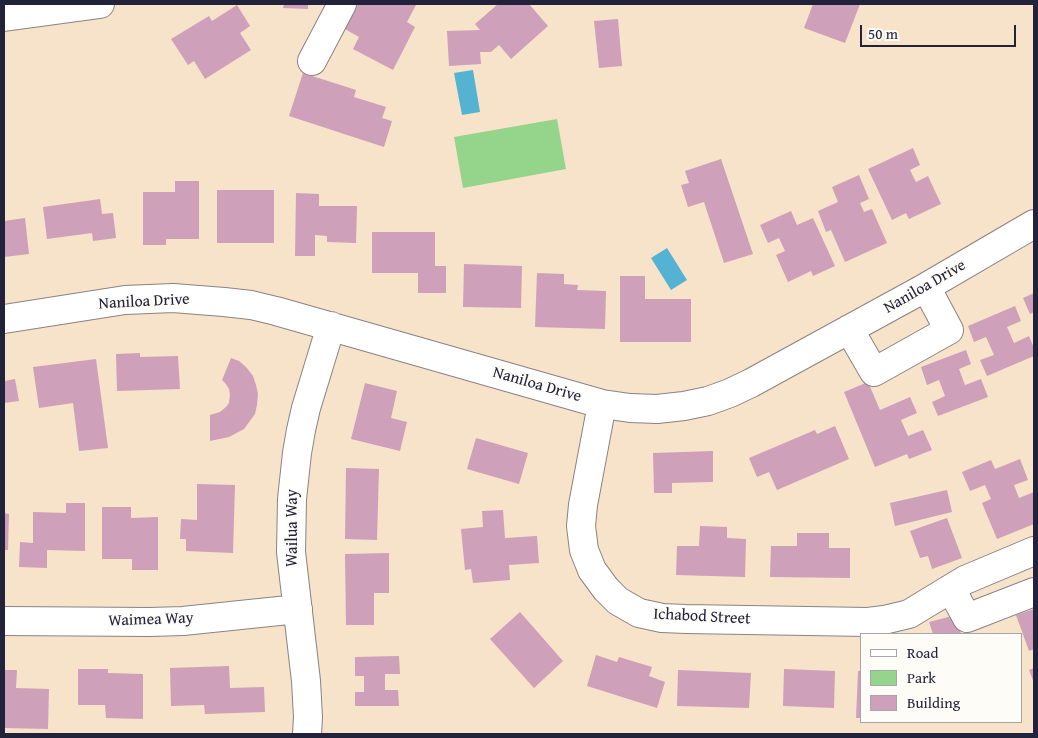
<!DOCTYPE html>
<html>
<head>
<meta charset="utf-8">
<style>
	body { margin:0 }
	#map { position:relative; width:1038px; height:738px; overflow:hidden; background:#f6e3c9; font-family:"Gentium Book Plus",serif }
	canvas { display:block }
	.frame { position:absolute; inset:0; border:5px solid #22223b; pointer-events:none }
	.legend { position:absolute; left:860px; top:633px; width:162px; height:90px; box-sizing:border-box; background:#fdfcf7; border:1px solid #a5a5ac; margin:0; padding:6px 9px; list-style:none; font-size:15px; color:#22223b }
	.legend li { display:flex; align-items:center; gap:10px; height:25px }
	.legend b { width:25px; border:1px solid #a5a5ac }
	.scale { position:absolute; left:860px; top:25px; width:156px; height:22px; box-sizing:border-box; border:2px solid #22223b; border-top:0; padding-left:6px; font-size:15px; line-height:18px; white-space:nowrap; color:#22223b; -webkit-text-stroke:4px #fdfcf7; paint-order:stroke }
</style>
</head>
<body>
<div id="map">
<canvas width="1038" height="738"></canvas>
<div class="frame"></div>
<ul class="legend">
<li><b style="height:6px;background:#fff"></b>Road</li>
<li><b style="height:14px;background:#95d58b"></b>Park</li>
<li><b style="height:14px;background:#cea0ba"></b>Building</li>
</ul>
<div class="scale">50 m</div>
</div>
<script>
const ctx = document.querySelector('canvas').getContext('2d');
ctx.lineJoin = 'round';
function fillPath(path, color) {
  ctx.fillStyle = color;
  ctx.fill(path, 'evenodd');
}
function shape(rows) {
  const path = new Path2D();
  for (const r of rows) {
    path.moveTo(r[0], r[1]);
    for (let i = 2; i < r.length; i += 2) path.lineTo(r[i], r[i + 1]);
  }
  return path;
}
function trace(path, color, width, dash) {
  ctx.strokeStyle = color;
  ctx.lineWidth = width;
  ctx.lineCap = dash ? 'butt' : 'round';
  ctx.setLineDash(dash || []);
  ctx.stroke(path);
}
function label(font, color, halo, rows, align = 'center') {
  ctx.font = font + ' "Gentium Book Plus",serif';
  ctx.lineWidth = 4;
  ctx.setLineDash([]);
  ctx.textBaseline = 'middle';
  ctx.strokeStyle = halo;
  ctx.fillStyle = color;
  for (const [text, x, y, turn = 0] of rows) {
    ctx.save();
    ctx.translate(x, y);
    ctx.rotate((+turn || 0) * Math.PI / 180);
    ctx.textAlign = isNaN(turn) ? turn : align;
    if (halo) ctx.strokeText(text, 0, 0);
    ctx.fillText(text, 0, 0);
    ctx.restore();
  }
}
const green = shape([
	[557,119,566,169,463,188,454,137]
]);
const water = shape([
	[473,70,480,112,462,115,454,73],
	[667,248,687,280,671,290,651,258]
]);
const building = shape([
	[284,4,308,4,308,9,283,8],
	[358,4,413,4,416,5,407,22,415,27,393,70,353,49,359,37,345,29],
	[498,4,529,4,548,26,511,59,499,45,491,52,480,52,481,64,449,66,447,31,480,30,475,24],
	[813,4,860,4,845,43,804,28],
	[237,5,250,26,240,33,251,50,205,79,194,61,188,65,171,39,209,16,212,21],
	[618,19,622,66,599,68,594,21],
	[303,73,356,90,354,97,386,107,382,118,392,121,384,147,289,116],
	[913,148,920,165,910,170,916,182,928,176,941,204,909,219,906,213,892,220,868,169],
	[721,159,753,254,724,263,704,202,688,207,681,185,689,183,685,171],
	[859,175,869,199,860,203,864,212,872,209,887,243,845,262,831,230,826,232,818,211,838,202,832,187],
	[175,181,199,181,199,239,166,239,166,245,143,245,143,192,175,192],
	[217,190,274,190,274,243,217,243],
	[296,193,319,194,319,206,357,206,356,243,327,242,327,236,315,235,315,256,295,256],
	[100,199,102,214,113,213,116,238,93,241,92,233,47,239,43,207],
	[791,211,797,225,813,218,835,266,813,276,811,271,788,282,776,255,785,251,779,238,768,243,760,225],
	[25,218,29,254,4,257,4,221],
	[372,232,435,232,435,266,446,266,446,293,418,293,418,273,372,273],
	[464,264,522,266,521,308,463,307],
	[537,273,564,274,564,284,578,285,577,290,606,291,605,329,535,327],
	[620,276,645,276,645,299,691,299,691,342,620,342],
	[1034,293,1034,312,1030,314,1023,298],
	[1015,306,1021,321,1007,327,1014,343,1029,336,1034,348,1034,356,987,376,980,360,994,355,986,337,974,342,968,326],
	[966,350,971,364,959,369,965,385,981,379,988,397,938,416,932,402,945,396,939,380,927,385,921,367],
	[140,353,140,357,178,356,180,389,117,391,116,354],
	[231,358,239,361,246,367,253,376,256,385,258,394,257,405,255,414,244,429,229,437,210,441,210,415,220,412,226,407,229,403,230,395,229,389,226,384,222,380],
	[96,359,108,448,79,451,73,403,39,408,33,367],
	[15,379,19,401,4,403,4,381],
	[868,382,880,410,910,397,917,413,901,420,908,436,923,430,932,450,909,459,907,454,875,467,844,392],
	[365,383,397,391,391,418,407,422,400,451,351,439],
	[835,426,849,459,777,490,769,472,757,477,749,458,815,430,817,434],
	[476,438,528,453,519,484,467,469],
	[713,451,713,482,672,483,672,493,654,493,653,453],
	[1020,459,1028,480,1014,485,1019,498,1034,492,1034,510,1033,511,1034,515,1034,524,997,539,982,503,991,499,985,485,970,491,962,472,991,460,995,469],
	[346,468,379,469,377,540,345,539],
	[197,484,235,485,233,553,186,551,186,539,180,539,181,519,197,520],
	[947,490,952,512,895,526,890,503],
	[66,503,85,503,85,551,47,550,47,568,19,567,20,542,33,543,33,512,66,513],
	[102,507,131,507,131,518,158,517,158,570,132,570,132,559,102,559],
	[503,510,505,538,537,536,539,563,509,565,510,580,473,583,471,569,465,570,461,529,483,527,482,511],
	[4,513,9,514,8,550,4,550],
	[947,518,962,558,932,569,928,556,920,558,910,531],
	[700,526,727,527,727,538,746,539,745,577,676,575,677,546,699,546],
	[797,533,829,533,829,548,850,548,850,578,770,577,771,546,797,546],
	[389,553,389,593,374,593,374,625,346,625,345,554],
	[1034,609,1034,649,1029,651,1016,615],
	[520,612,563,661,534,688,490,639],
	[956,615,961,634,933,634,929,622],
	[596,655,617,662,619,657,652,667,649,676,665,682,657,708,587,686],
	[399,656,400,674,385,674,385,690,398,690,399,706,355,706,355,692,364,692,364,676,355,676,355,657],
	[229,666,230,688,264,687,265,712,205,714,204,705,171,706,170,668],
	[1034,668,1034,683,1029,670],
	[78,669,108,669,108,673,143,674,143,719,106,718,105,705,78,705],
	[784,669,835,671,834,708,783,706],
	[4,670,17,670,16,688,49,689,48,729,4,728],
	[678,670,751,673,749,708,677,706],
	[858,671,862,671,862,718,856,718]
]);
const minor = shape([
	[4,17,100,4],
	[312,61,342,4],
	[4,319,125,300,173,298,224,302,251,305,276,311,602,404,630,408,657,409,684,406,708,401,730,393,751,383,921,290,1034,224],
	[849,329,874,372,949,330,926,287],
	[602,404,583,505,581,526,584,550,592,570,606,589,618,601,639,613,662,618,686,619,868,622,884,620,909,614,965,580,1034,551],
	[951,589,967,618,1034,592],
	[4,621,150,622,183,621,298,609],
	[307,734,308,717,306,681,291,552,292,499,297,453,301,430,306,408,331,326]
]);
const streetNames = [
	["Naniloa Drive",925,287,-30],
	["Naniloa Drive",144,302,-3],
	["Naniloa Drive",537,385,16],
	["Wailua Way",293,528,-90],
	["Ichabod Street",702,617,3],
	["Waimea Way",151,620,-2]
];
fillPath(green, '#95d58b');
fillPath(water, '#54b3d2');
fillPath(building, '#cea0ba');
trace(minor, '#8c8282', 30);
trace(minor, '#fff', 28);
label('16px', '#22223b', '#fdfcf7', streetNames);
</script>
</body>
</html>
